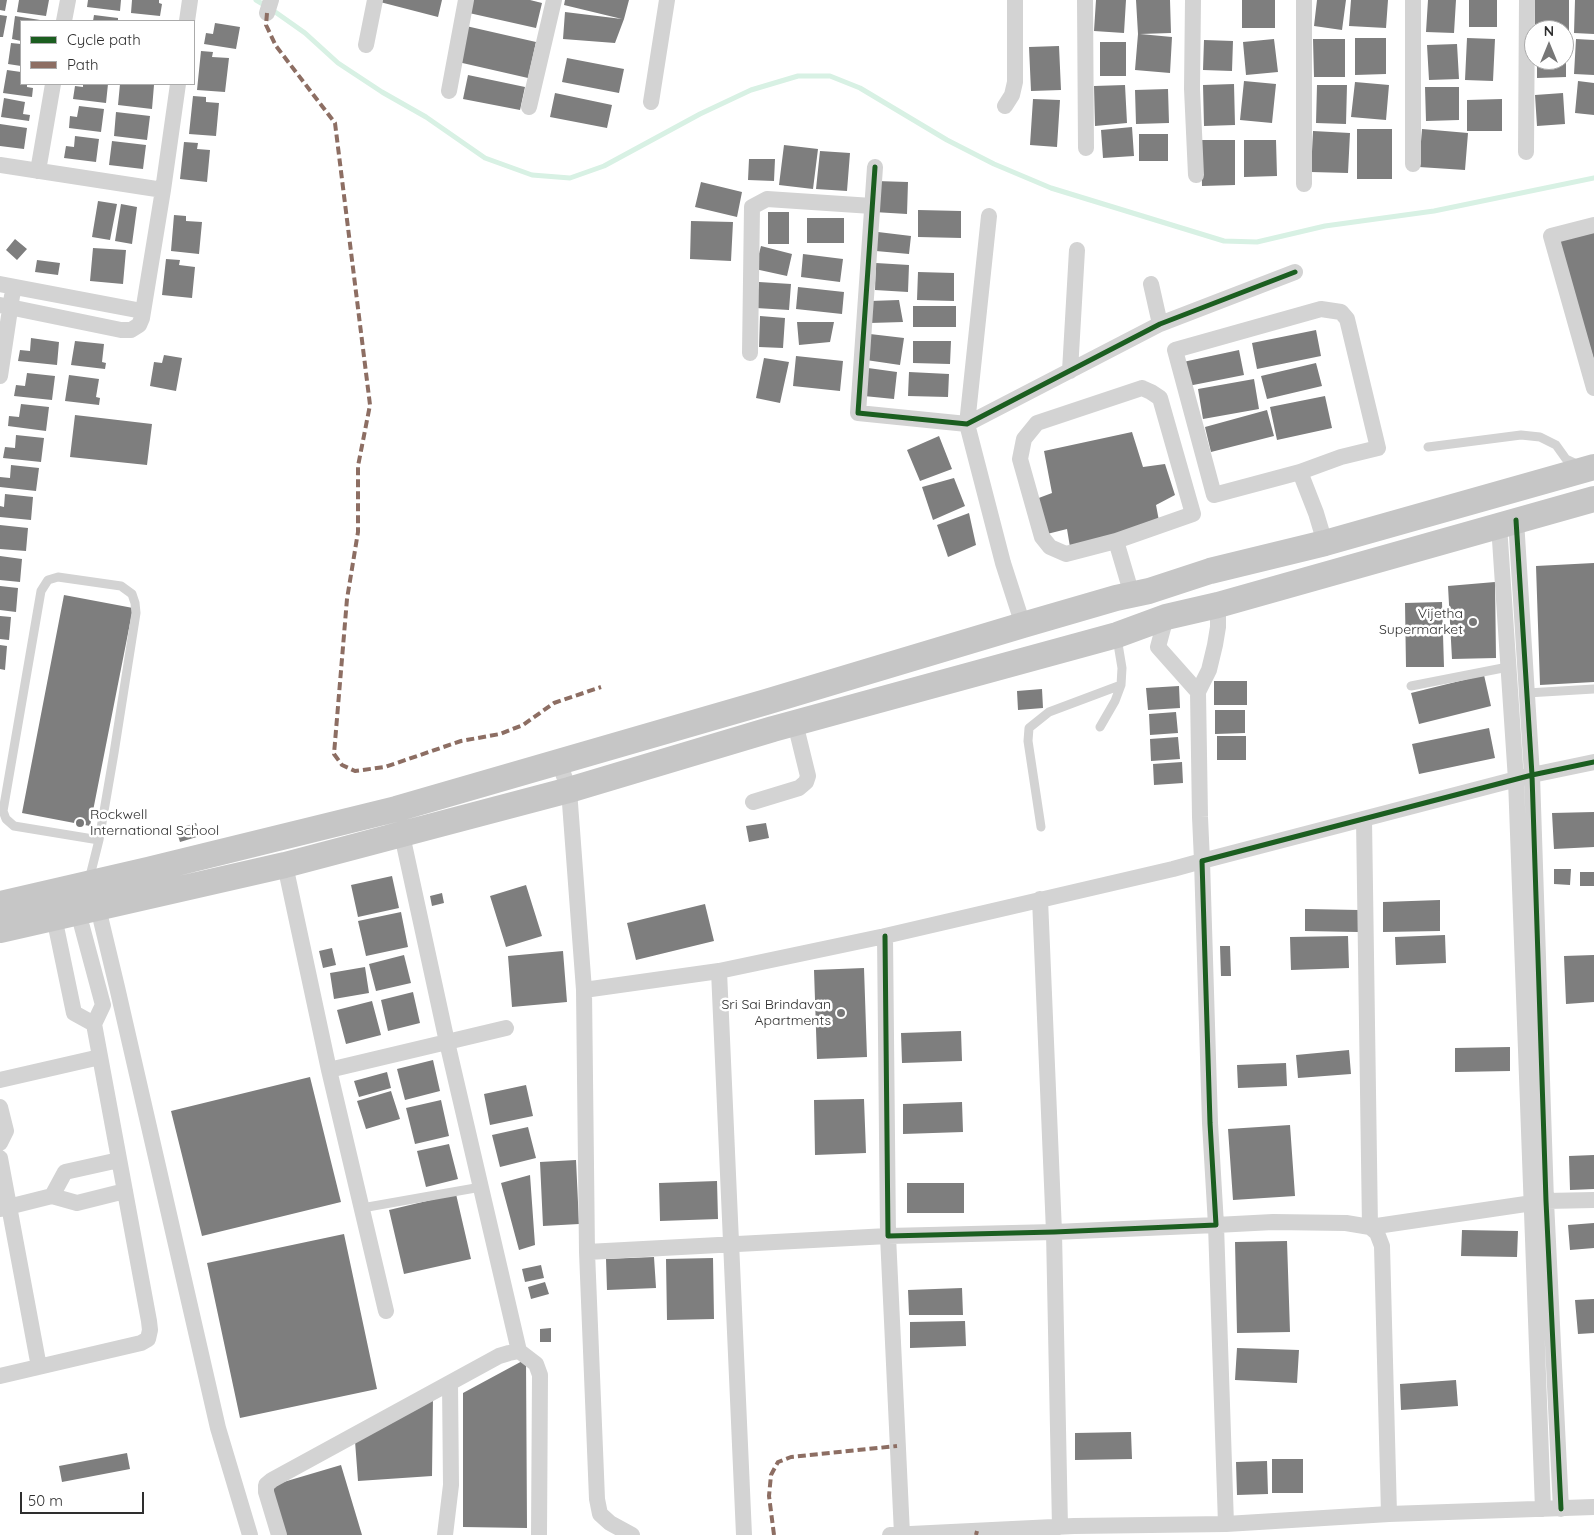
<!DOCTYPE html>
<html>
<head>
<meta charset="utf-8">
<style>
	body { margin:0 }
	#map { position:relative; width:1594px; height:1535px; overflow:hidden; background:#fff; font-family:Quicksand,sans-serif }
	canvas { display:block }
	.legend { position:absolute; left:20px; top:20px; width:175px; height:65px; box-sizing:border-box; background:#fff; border:1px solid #ababab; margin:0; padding:6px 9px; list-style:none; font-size:15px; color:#2e2e2e }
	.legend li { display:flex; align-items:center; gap:10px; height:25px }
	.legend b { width:25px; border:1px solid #ababab }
	.north { position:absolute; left:1524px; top:20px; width:50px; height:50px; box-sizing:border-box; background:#fff; border:1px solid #ababab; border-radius:50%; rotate:0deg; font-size:14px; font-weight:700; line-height:20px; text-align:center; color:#2e2e2e }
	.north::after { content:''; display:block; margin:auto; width:18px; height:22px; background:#777; clip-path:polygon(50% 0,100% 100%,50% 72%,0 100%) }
	.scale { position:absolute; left:20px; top:1492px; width:124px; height:22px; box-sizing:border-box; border:2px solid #2e2e2e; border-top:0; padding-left:6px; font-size:15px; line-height:18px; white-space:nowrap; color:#2e2e2e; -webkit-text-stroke:4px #fff; paint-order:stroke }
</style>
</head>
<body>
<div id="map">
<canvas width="1594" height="1535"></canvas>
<ul class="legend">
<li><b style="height:6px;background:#1b5e20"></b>Cycle path</li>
<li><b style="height:6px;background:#8d6e63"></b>Path</li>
</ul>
<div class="north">N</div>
<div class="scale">50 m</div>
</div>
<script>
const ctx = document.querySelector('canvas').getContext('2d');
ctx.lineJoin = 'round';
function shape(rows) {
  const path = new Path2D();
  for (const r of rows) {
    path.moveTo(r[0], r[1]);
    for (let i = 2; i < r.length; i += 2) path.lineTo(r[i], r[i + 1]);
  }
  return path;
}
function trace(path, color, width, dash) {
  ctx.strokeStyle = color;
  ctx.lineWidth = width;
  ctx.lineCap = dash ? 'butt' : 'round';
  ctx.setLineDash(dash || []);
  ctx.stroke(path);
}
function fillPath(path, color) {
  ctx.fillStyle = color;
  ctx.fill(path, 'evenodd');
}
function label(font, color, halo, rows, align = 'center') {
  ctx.font = font + ' Quicksand,sans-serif';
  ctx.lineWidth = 5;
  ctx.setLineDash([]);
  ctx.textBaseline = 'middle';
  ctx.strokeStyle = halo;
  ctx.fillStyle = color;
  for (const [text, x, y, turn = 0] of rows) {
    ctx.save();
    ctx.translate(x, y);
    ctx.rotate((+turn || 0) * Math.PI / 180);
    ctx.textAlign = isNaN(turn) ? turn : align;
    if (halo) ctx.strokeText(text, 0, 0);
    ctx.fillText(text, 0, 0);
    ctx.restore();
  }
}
const stream = shape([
	[256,0,271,9,305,33,338,63,382,92,426,117,485,158,532,175,570,178,604,166,700,114,751,90,798,76,830,76,860,88,947,140,994,164,1051,188,1224,241,1257,242,1325,226,1434,211,1594,178]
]);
const building = shape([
	[0,0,7,0,5,11,0,10],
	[19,0,49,0,46,16,17,12],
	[88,0,121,0,120,11,87,7],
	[132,0,159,0,159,3,162,4,160,16,131,13],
	[380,0,442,0,438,17,380,2],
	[472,0,530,0,542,3,536,28,469,13],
	[565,0,629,0,624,19,615,43,563,39,565,12,622,19,564,5],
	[1096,0,1126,0,1124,33,1094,31],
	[1136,0,1170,0,1171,33,1140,34,1172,37,1170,73,1135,70,1138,34],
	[1242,0,1275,0,1275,28,1242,28],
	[1317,0,1346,0,1342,30,1314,26],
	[1351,0,1388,0,1386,28,1349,26],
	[1428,0,1456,0,1454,33,1426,32],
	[1469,0,1497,0,1497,27,1469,27],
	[1535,0,1569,0,1569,41,1564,41,1564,30,1535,30],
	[1575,0,1594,0,1594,34,1574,33],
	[0,15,7,16,3,37,0,37],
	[94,15,118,18,118,21,93,21],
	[15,16,40,20,40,21,21,21,21,41,12,39],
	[215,23,240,27,236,49,204,44,206,33,213,34],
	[466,26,536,42,528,78,458,62],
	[1355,38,1386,38,1386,74,1355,75],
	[1467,38,1495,39,1493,81,1465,80],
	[1274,39,1278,72,1246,75,1243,42],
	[1313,39,1345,39,1345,77,1314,77],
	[1576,39,1594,40,1594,75,1574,74],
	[1204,40,1233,41,1232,71,1203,70],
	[1100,42,1126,42,1126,76,1100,76],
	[11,43,21,44,21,66,8,64],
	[1457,44,1459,79,1429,80,1427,45],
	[1059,46,1061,90,1031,91,1029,47],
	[1564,46,1566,46,1566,77,1537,78,1537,60,1564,60],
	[201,51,213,52,212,57,229,58,225,92,197,90],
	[567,58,624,69,619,93,562,82],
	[7,70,21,72,21,84,27,84,27,87,33,88,32,97,3,93],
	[468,75,525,87,520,110,463,99],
	[1244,81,1276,84,1272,123,1240,120],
	[1578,81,1594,83,1594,115,1575,113],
	[1355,82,1389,85,1386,120,1351,117],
	[83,84,108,84,106,103,73,99,75,86,83,87],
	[120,84,154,85,152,109,118,105],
	[1234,84,1235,125,1204,126,1203,85],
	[1125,85,1127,123,1095,126,1094,86],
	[1317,85,1347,85,1346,124,1316,123],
	[1425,87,1459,87,1459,120,1426,121],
	[1168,89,1169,123,1136,124,1135,90],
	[555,93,612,105,607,128,550,117],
	[1563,93,1565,124,1537,126,1535,95],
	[193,96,206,97,206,102,219,103,216,136,189,134],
	[4,98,25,102,23,114,30,115,29,121,1,117],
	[1033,99,1060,100,1057,147,1030,145],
	[1502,99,1502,131,1467,131,1467,100],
	[79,106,104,109,101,132,69,128,70,116,77,117],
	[116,112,150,116,147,140,114,136],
	[0,124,27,128,24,149,0,146],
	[1132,127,1134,156,1103,158,1101,130],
	[1357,129,1392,129,1392,179,1357,179],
	[1422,129,1468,133,1465,170,1419,167],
	[1313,131,1350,133,1348,173,1311,172],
	[1139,134,1168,134,1168,161,1139,161],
	[75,136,99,139,96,162,64,158,66,146,74,147],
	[1201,140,1235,140,1235,185,1202,186],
	[1244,140,1276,140,1277,176,1244,177],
	[112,141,146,145,143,169,109,165],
	[184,142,198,143,197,149,210,150,207,182,180,179],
	[784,145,818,149,813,189,779,185],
	[820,151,850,153,847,191,816,189],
	[749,159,775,159,774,181,748,180],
	[876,181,908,182,907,214,874,212],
	[701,182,742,192,737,217,695,207],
	[98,201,117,204,110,240,92,237],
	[121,204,137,207,132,244,115,241],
	[918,210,961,211,961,238,918,237],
	[768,212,789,212,789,244,768,244],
	[174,215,186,216,186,221,202,222,199,254,171,251],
	[807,218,844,218,844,243,807,243],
	[691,221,733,222,731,261,690,259],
	[1594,230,1594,360,1558,240],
	[878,232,911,236,909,254,876,251],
	[15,239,27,249,17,260,6,250],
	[761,246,792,254,787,276,755,269],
	[93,248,126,250,123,284,90,281],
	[803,254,843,259,840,282,801,277],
	[166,259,180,260,179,265,195,267,192,298,162,295],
	[37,260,60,263,58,275,35,272],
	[876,263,909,265,908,292,875,290],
	[918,272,954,273,954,301,917,300],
	[759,282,791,284,789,310,756,308],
	[798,287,844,292,842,314,796,309],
	[899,300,903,322,870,323,870,301],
	[913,306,956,306,956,327,913,327],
	[760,316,785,318,783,348,759,347],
	[797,322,834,322,830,342,799,345],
	[1316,330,1321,356,1257,369,1252,343],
	[870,334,904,338,900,365,866,360],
	[31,338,59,342,57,365,18,361,20,350,30,351],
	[75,341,104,344,102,362,106,363,105,369,71,365],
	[913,341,951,341,950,364,913,363],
	[1239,350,1244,375,1188,386,1183,362],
	[164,355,182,358,176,391,150,386,154,362,162,363],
	[796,356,843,361,840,391,793,386],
	[764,358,789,362,780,403,756,398],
	[1316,363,1322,386,1267,399,1261,376],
	[868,368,897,372,894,399,864,396],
	[909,372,949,374,948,397,908,396],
	[27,373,55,376,52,400,14,396,16,385,25,386],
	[69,375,99,379,96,397,100,398,99,405,65,401],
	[1254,379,1259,409,1203,419,1198,389],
	[1325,396,1332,428,1277,440,1270,407],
	[21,404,49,407,46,431,8,426,9,416,19,417],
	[1267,410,1274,436,1211,452,1205,427],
	[75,415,152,424,147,465,70,457],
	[1132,432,1143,467,1165,464,1175,495,1156,505,1159,521,1070,547,1067,529,1047,534,1036,499,1052,493,1044,451],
	[16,435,44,438,41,462,3,458,5,447,15,448],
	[939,436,952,469,920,481,907,450],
	[11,465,39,468,36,491,0,487,0,477,10,478],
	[954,478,965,506,933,520,922,487],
	[5,494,33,497,31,520,0,517,0,506,4,507],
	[969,513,976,545,948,557,937,525],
	[0,525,28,528,26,551,0,549],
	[0,556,22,559,20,582,0,580],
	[1594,563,1594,682,1540,685,1536,566],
	[1495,582,1496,658,1452,659,1448,586],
	[0,586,18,588,16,612,0,610],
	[64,595,133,608,90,826,22,813],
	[1442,602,1444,667,1406,667,1405,603],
	[0,616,11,617,9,640,0,639],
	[0,645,7,646,5,670,0,669],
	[1484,675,1491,706,1419,724,1411,693],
	[1214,681,1247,681,1247,705,1214,705],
	[1179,686,1180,708,1148,710,1146,688],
	[1042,689,1043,708,1018,710,1017,691],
	[1215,710,1245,710,1245,733,1215,734],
	[1176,712,1178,733,1150,735,1149,714],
	[1489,728,1495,758,1419,774,1412,744],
	[1217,736,1246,736,1246,760,1217,760],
	[1178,737,1180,759,1151,761,1150,739],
	[1182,762,1183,783,1154,785,1153,764],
	[1594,812,1594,847,1554,849,1552,813],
	[196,823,200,836,180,842,176,829],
	[766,823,769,838,749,842,746,826],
	[1554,869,1571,869,1570,885,1554,884],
	[1580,872,1594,872,1594,886,1580,886],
	[392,876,399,908,358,917,351,885],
	[526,885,542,936,506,947,490,896],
	[442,893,444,903,432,906,430,896],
	[1440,900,1440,931,1383,932,1383,902],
	[705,904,714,941,636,960,627,923],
	[1305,909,1359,910,1358,932,1305,931],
	[401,912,408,947,366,956,358,921],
	[1445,935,1446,963,1396,965,1395,937],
	[1348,936,1349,968,1291,970,1290,937],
	[1220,946,1230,946,1231,976,1221,976],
	[332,948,336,965,323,968,319,951],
	[563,951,567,1002,512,1007,508,956],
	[404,955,411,983,376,991,369,964],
	[1594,955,1594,1002,1566,1004,1564,956],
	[365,967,369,993,334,999,330,973],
	[864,968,867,1057,817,1059,814,970],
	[413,992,420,1023,388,1031,381,1000],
	[372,1001,381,1035,346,1044,337,1010],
	[961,1031,962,1061,902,1063,901,1033],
	[1510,1047,1510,1071,1455,1072,1455,1048],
	[1349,1050,1351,1074,1298,1078,1296,1055],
	[433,1060,440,1091,405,1100,397,1069],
	[1286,1063,1287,1086,1238,1088,1237,1065],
	[387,1072,391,1088,359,1097,354,1081],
	[310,1077,341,1202,202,1236,171,1111],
	[526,1085,533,1116,490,1125,484,1094],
	[391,1091,400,1119,366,1129,357,1101],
	[864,1099,866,1153,815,1155,814,1100],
	[441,1100,449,1136,415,1144,406,1108],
	[962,1102,963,1132,903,1134,903,1104],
	[1290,1125,1295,1196,1233,1200,1228,1129],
	[528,1127,536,1158,500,1167,492,1135],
	[449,1144,458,1179,426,1187,417,1151],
	[1594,1155,1594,1189,1570,1190,1569,1156],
	[576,1160,579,1224,543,1226,540,1162],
	[530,1175,535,1245,519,1250,501,1183],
	[717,1181,718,1219,660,1221,659,1183],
	[907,1183,964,1183,964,1213,907,1213],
	[456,1194,471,1259,404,1274,389,1210],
	[1594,1223,1594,1248,1570,1250,1568,1225],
	[1462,1230,1518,1231,1517,1257,1461,1256],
	[344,1234,377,1389,240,1418,207,1263],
	[1287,1241,1290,1332,1237,1333,1235,1242],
	[654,1257,656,1288,607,1290,606,1259],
	[713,1258,714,1319,667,1320,666,1259],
	[541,1265,544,1278,525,1282,522,1269],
	[545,1282,549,1294,531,1299,528,1287],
	[962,1288,963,1315,909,1315,908,1290],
	[1594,1299,1594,1333,1578,1334,1575,1300],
	[965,1321,966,1346,910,1348,910,1322],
	[551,1328,551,1342,540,1342,540,1329],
	[1237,1348,1299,1350,1297,1383,1235,1380],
	[526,1359,527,1528,463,1527,463,1393],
	[1456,1380,1458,1406,1401,1410,1400,1384],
	[433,1397,432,1476,358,1481,355,1441],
	[1131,1432,1132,1459,1075,1460,1075,1433],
	[127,1453,130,1469,62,1482,59,1466],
	[1272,1459,1303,1459,1303,1493,1272,1493],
	[1267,1461,1268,1494,1237,1495,1236,1462],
	[341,1465,362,1535,285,1535,270,1486]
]);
const service = shape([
	[1428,447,1521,435,1540,437,1556,445,1566,459,1579,465],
	[1411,686,1508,667],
	[1527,693,1594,689],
	[1100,727,1115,701,1121,685,1122,668,1117,638],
	[1041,827,1028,741,1029,728,1049,712,1121,685],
	[89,880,99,840,114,753,136,613,135,603,132,594,121,586,58,577,48,580,41,591,3,811,6,819,14,826,99,840],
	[362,1208,481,1187]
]);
const minor = shape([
	[1085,0,1086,148],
	[1193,0,1192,89,1196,175],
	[1304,0,1304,184],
	[1413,0,1413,164],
	[267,13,271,0],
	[64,21,68,0],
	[187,21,190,0],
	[366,45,375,0],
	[449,91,466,0],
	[651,102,667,0],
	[1005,106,1012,95,1015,82,1015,0],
	[529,107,554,0],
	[1526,152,1527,0],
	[0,165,163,190],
	[875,167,858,413,967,424,1160,324,1295,272],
	[38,171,53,84],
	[989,216,967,424,1003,563,1023,625],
	[1594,225,1551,236,1594,388],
	[0,284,142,311],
	[1151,284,1160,324],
	[0,305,121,330,131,330,139,325,142,318,163,190,178,84],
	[750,353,752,207,767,199,872,206],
	[1070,371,1077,250],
	[0,376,12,296],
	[1142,388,1151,392,1160,398,1193,514,1116,541,1066,554,1050,547,1042,537,1020,459,1024,439,1037,423,1142,388],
	[1300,472,1214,495,1175,350,1321,309,1341,312,1347,319,1378,448,1341,457,1300,472,1316,513,1325,543],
	[1516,520,1532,775,1546,1201,1561,1509],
	[1499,525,1516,780,1543,1509],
	[1116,541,1132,595],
	[1198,692,1209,670,1215,645,1218,627,1218,605],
	[559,762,569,790,584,990,719,971,885,936,1173,869,1202,861,1200,817,1198,692,1158,647,1166,617],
	[753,802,799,788,806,782,808,776,795,723],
	[1364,819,1370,1227,1546,1201,1594,1200],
	[402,835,447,1042,519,1351],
	[285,865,329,1070,386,1311],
	[1040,899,1054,1232,1060,1527],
	[97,907,99,912,117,987,218,1428,250,1535],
	[54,917,74,1013,94,1024,103,1005,78,912],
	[885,936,888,1236,1054,1232,1216,1225,1210,1123,1202,861,1532,775,1594,762],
	[719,971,744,1535],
	[584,990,587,1252,597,1499,600,1514,610,1523,632,1535],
	[329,1070,506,1028],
	[0,1080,100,1057],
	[0,1107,6,1131,0,1143],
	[0,1158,39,1367],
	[52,1196,65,1172,119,1160],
	[0,1209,52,1196,77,1203,125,1191],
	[587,1252,888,1236,902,1534],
	[0,1376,141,1343,148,1339,150,1330,149,1321,94,1024],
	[1226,1524,1216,1225,1273,1222,1346,1223,1370,1227,1377,1233,1382,1246,1389,1514],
	[279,1535,266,1492,266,1485,272,1480,499,1356,509,1353,519,1351,536,1364,540,1375,539,1535],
	[445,1535,451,1485,450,1383],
	[890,1535,1074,1526,1226,1524,1389,1514,1594,1507]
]);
const primary = shape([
	[0,904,148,870,396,809,766,702,1023,625,1116,598,1149,591,1210,571,1325,543,1594,467],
	[0,930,285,865,569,790,773,729,1117,635,1166,617,1218,605,1594,499]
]);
const quiet = shape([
	[267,13,266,25,276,46,335,123,370,405,358,466,358,532,347,599,334,754,342,765,355,771,385,767,461,741,500,734,523,725,554,703,601,687],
	[774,1535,769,1496,771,1475,778,1462,791,1457,897,1446],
	[976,1535,977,1531]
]);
const cycleway = shape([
	[875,167,858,413,967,424,1160,324,1295,272],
	[1516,520,1532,775,1546,1201,1561,1509],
	[885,936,888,1236,1054,1232,1216,1225,1210,1123,1202,861,1532,775,1594,762]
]);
const markers = [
	[1473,622,5,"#777"],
	[80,823,5,"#777"],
	[841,1013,5,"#777"]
];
const poiNames = [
	["Vijetha",1463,614],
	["Supermarket",1463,630],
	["Rockwell",90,815,"left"],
	["International School",90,831,"left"],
	["Sri Sai Brindavan",831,1005],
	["Apartments",831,1021]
];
trace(stream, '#d8f1e4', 5);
fillPath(building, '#7e7e7e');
trace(service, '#d3d3d3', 9);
trace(minor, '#d3d3d3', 16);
trace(primary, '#c6c6c6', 26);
trace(quiet, '#8d6e63', 4, [8, 4]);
trace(cycleway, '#1b5e20', 5);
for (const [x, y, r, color] of markers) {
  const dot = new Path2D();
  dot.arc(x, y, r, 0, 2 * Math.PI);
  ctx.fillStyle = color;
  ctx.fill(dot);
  trace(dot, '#fff', 2);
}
label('14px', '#2e2e2e', '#fff', poiNames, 'right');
</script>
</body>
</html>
